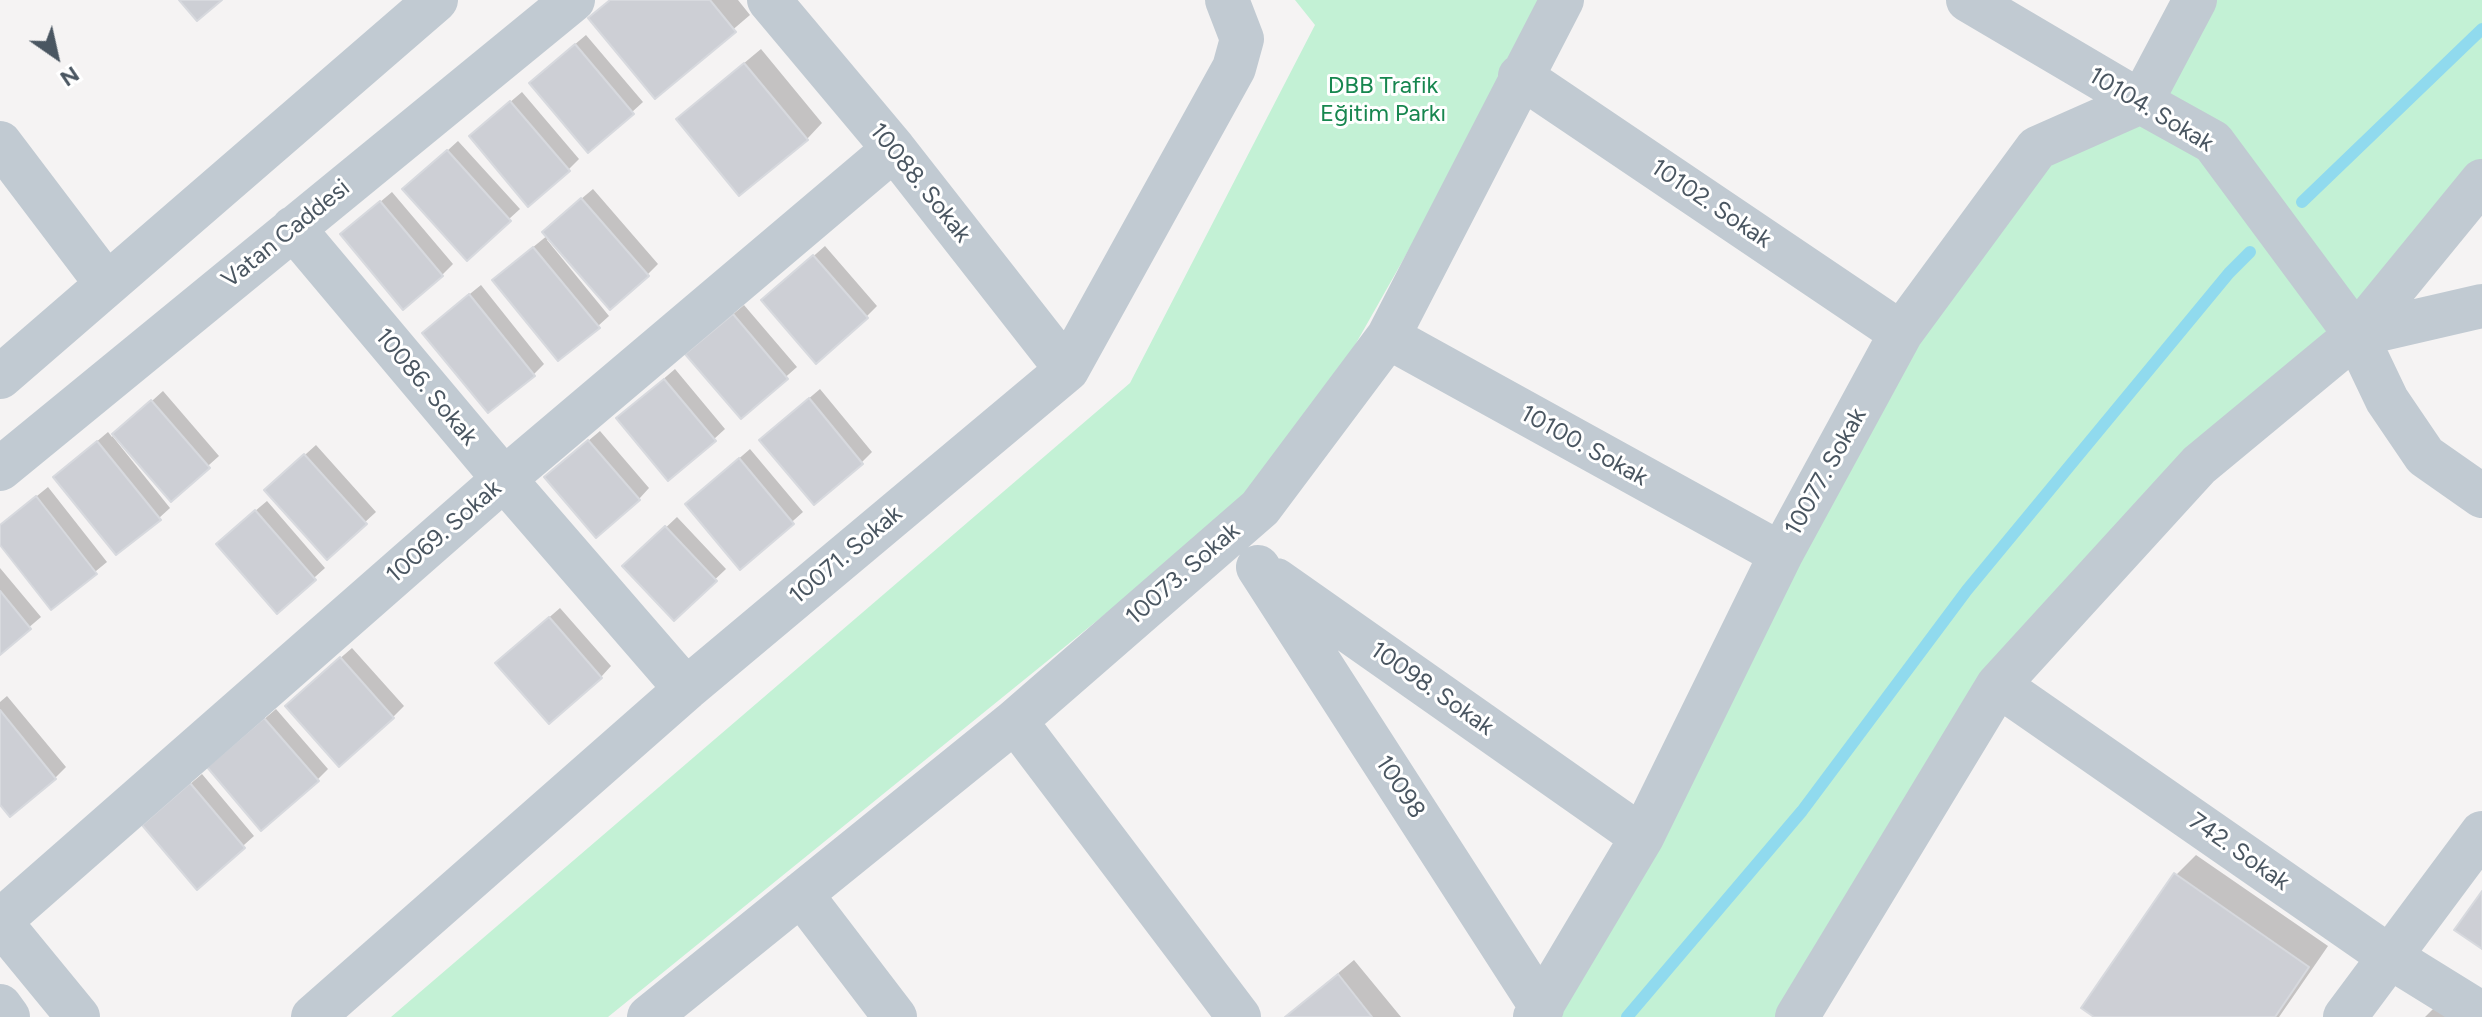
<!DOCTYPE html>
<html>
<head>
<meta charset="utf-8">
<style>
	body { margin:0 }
	#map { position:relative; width:2482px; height:1017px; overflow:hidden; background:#f5f3f3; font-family:Figtree,sans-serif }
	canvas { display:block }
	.north { position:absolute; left:16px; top:16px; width:80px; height:80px; -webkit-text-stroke:6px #fff; paint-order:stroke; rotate:146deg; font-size:22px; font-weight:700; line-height:32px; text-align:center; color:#4a5661 }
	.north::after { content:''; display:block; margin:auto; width:28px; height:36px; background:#4a5661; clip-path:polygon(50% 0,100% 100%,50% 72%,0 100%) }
</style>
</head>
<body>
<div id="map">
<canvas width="2482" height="1017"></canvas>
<div class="north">N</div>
</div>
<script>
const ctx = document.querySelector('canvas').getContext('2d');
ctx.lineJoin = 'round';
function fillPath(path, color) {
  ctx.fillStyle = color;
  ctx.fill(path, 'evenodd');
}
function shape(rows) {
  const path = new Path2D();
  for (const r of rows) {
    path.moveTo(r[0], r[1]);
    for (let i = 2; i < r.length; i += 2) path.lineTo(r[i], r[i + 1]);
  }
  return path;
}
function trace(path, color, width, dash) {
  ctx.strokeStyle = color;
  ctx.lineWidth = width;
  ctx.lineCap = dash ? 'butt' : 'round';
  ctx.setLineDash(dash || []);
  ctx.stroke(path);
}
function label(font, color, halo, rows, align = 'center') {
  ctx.font = font + ' Figtree,sans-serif';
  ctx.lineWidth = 6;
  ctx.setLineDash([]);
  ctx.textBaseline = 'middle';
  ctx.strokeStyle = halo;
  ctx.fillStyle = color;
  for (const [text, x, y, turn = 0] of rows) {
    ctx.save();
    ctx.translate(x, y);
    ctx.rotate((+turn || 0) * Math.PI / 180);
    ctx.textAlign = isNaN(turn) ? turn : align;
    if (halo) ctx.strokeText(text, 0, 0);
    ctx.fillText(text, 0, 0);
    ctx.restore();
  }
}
const green = shape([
	[1295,0,1550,0,1294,453,1209,530,608,1017,391,1017,1130,383,1315,25],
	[2196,0,2482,0,2482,181,1998,685,1797,1017,1535,1017,1781,554,2037,148,2141,102]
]);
const shadow = shape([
	[610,0,738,0,750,15,655,96,591,18],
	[586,35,643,102,632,112,542,72],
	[761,49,822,123,807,139,695,104],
	[522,92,579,159,568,170,482,126],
	[458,141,520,209,509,219,416,179],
	[593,189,658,264,647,275,549,237,547,240,609,316,598,326,505,270,548,235,555,221],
	[392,192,453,264,442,275,354,224],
	[825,246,877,306,866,317,775,290],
	[481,285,544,364,534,374,435,322],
	[744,305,797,367,741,416,698,344],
	[675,369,725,429,714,439,630,408],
	[820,389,872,452,862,462,773,429],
	[163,391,219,456,171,499,116,435,113,437,170,508,159,518,55,477,108,432,112,437],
	[600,431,649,488,639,499,557,467],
	[316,445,376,512,327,557,277,480],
	[750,449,803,512,741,567,698,494],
	[48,487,107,562,52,607,0,542,0,526],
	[267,501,325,568,277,611,229,533],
	[677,517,726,569,674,618,625,566],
	[0,568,41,617,0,652],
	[560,608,611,666,601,677,508,653],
	[352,648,404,706,393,717,298,695],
	[7,696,66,767,55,778,0,802,0,702],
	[276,709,328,769,317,780,220,757],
	[202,774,254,836,197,887,155,814],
	[2196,855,2328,946,2279,1017,2098,1017,2176,875],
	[1354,960,1401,1017,1287,1017,1295,1009],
	[2440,1002,2464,1017,2425,1017]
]);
const stream = shape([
	[2302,202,2482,29],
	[1627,1017,1802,811,1967,590,2229,273,2250,252]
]);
const building = shape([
	[179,0,222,0,197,21,179,0],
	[610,0,710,0,736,32,655,99,588,18,610,0],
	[575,44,634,114,588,153,529,83,575,44],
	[744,63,808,140,739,196,676,119,744,63],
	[510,101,570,171,528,207,469,136,510,101],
	[447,150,511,221,467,261,402,189,447,150],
	[581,198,649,276,610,310,542,232,581,198],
	[380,201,443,276,403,310,340,234,380,201],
	[533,247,600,328,558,361,492,280,533,247],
	[813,255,868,318,816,364,761,300,813,255],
	[469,294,535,376,488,413,422,333,469,294],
	[733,314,788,379,741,419,685,354,733,314],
	[664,379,716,441,668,481,616,418,664,379],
	[809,398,863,464,814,505,759,440,809,398],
	[151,400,210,468,171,502,112,434,151,400],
	[588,440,640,500,596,538,544,477,588,440],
	[97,441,161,520,116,555,53,477,97,441],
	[304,454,367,524,327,560,264,490,304,454],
	[739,458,794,524,740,570,685,504,739,458],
	[36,496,97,574,51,610,0,545,0,525,36,496],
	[255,510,316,580,277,614,216,544,255,510],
	[665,526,717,581,674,621,622,566,665,526],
	[0,591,31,629,0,655,0,591],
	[549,617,602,678,549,724,495,663,549,617],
	[340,657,394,718,339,767,285,706,340,657],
	[0,710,56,779,10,817,0,805,0,710],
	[264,718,319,781,261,831,207,767,264,718],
	[190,783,245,848,197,890,142,825,190,783],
	[2174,873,2309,967,2275,1017,2094,1017,2081,1008,2174,873],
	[2482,891,2482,949,2454,930,2482,891],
	[1338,974,1372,1017,1285,1017,1338,974]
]);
const minor = shape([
	[769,0,894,149,1067,370],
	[1968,0,2141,102,2213,142,2356,335,2387,400,2425,456,2482,496],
	[1520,76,1901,333],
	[0,143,106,283],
	[293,228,504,479,686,689],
	[2356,335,2482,306],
	[1388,337,1781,554],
	[0,377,436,0],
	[0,469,573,0],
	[1258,567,1542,1008],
	[1276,580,1642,837],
	[1998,685,2390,957,2482,1014],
	[1015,721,1239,1017],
	[801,894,895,1017],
	[0,921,504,479,894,149],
	[0,922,78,1017],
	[0,1006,8,1017],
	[313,1017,686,689,1067,370,1234,68,1242,39,1227,0],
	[649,1017,1015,721,1260,508,1388,337,1562,0],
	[1535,1017,1642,837,1781,554,1901,333,2037,148,2141,102,2195,0],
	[1797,1017,1998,685,2199,465,2356,335,2482,181],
	[2345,1017,2482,833]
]);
const parkNames = [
	["DBB Trafik",1383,86],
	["Eğitim Parkı",1383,114]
];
const streetNames = [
	["10104. Sokak",2151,110,31],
	["10088. Sokak",920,183,51],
	["10102. Sokak",1711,204,34],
	["Vatan Caddesi",286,234,-39],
	["10086. Sokak",426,387,50],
	["10100. Sokak",1584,446,29],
	["10077. Sokak",1826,472,-61],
	["10069. Sokak",444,532,-41],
	["10071. Sokak",846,555,-40],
	["10073. Sokak",1183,574,-41],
	["10098. Sokak",1432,689,35],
	["10098",1400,787,57],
	["742. Sokak",2239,852,35]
];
fillPath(green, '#c3f1d5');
fillPath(shadow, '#0003');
trace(stream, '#90daee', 12);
fillPath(building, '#cdcfd5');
trace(building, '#d7d9de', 2);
trace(minor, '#c1cad2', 44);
label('24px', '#17864f', '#fff', parkNames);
label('24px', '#4a5661', '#fff', streetNames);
</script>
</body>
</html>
